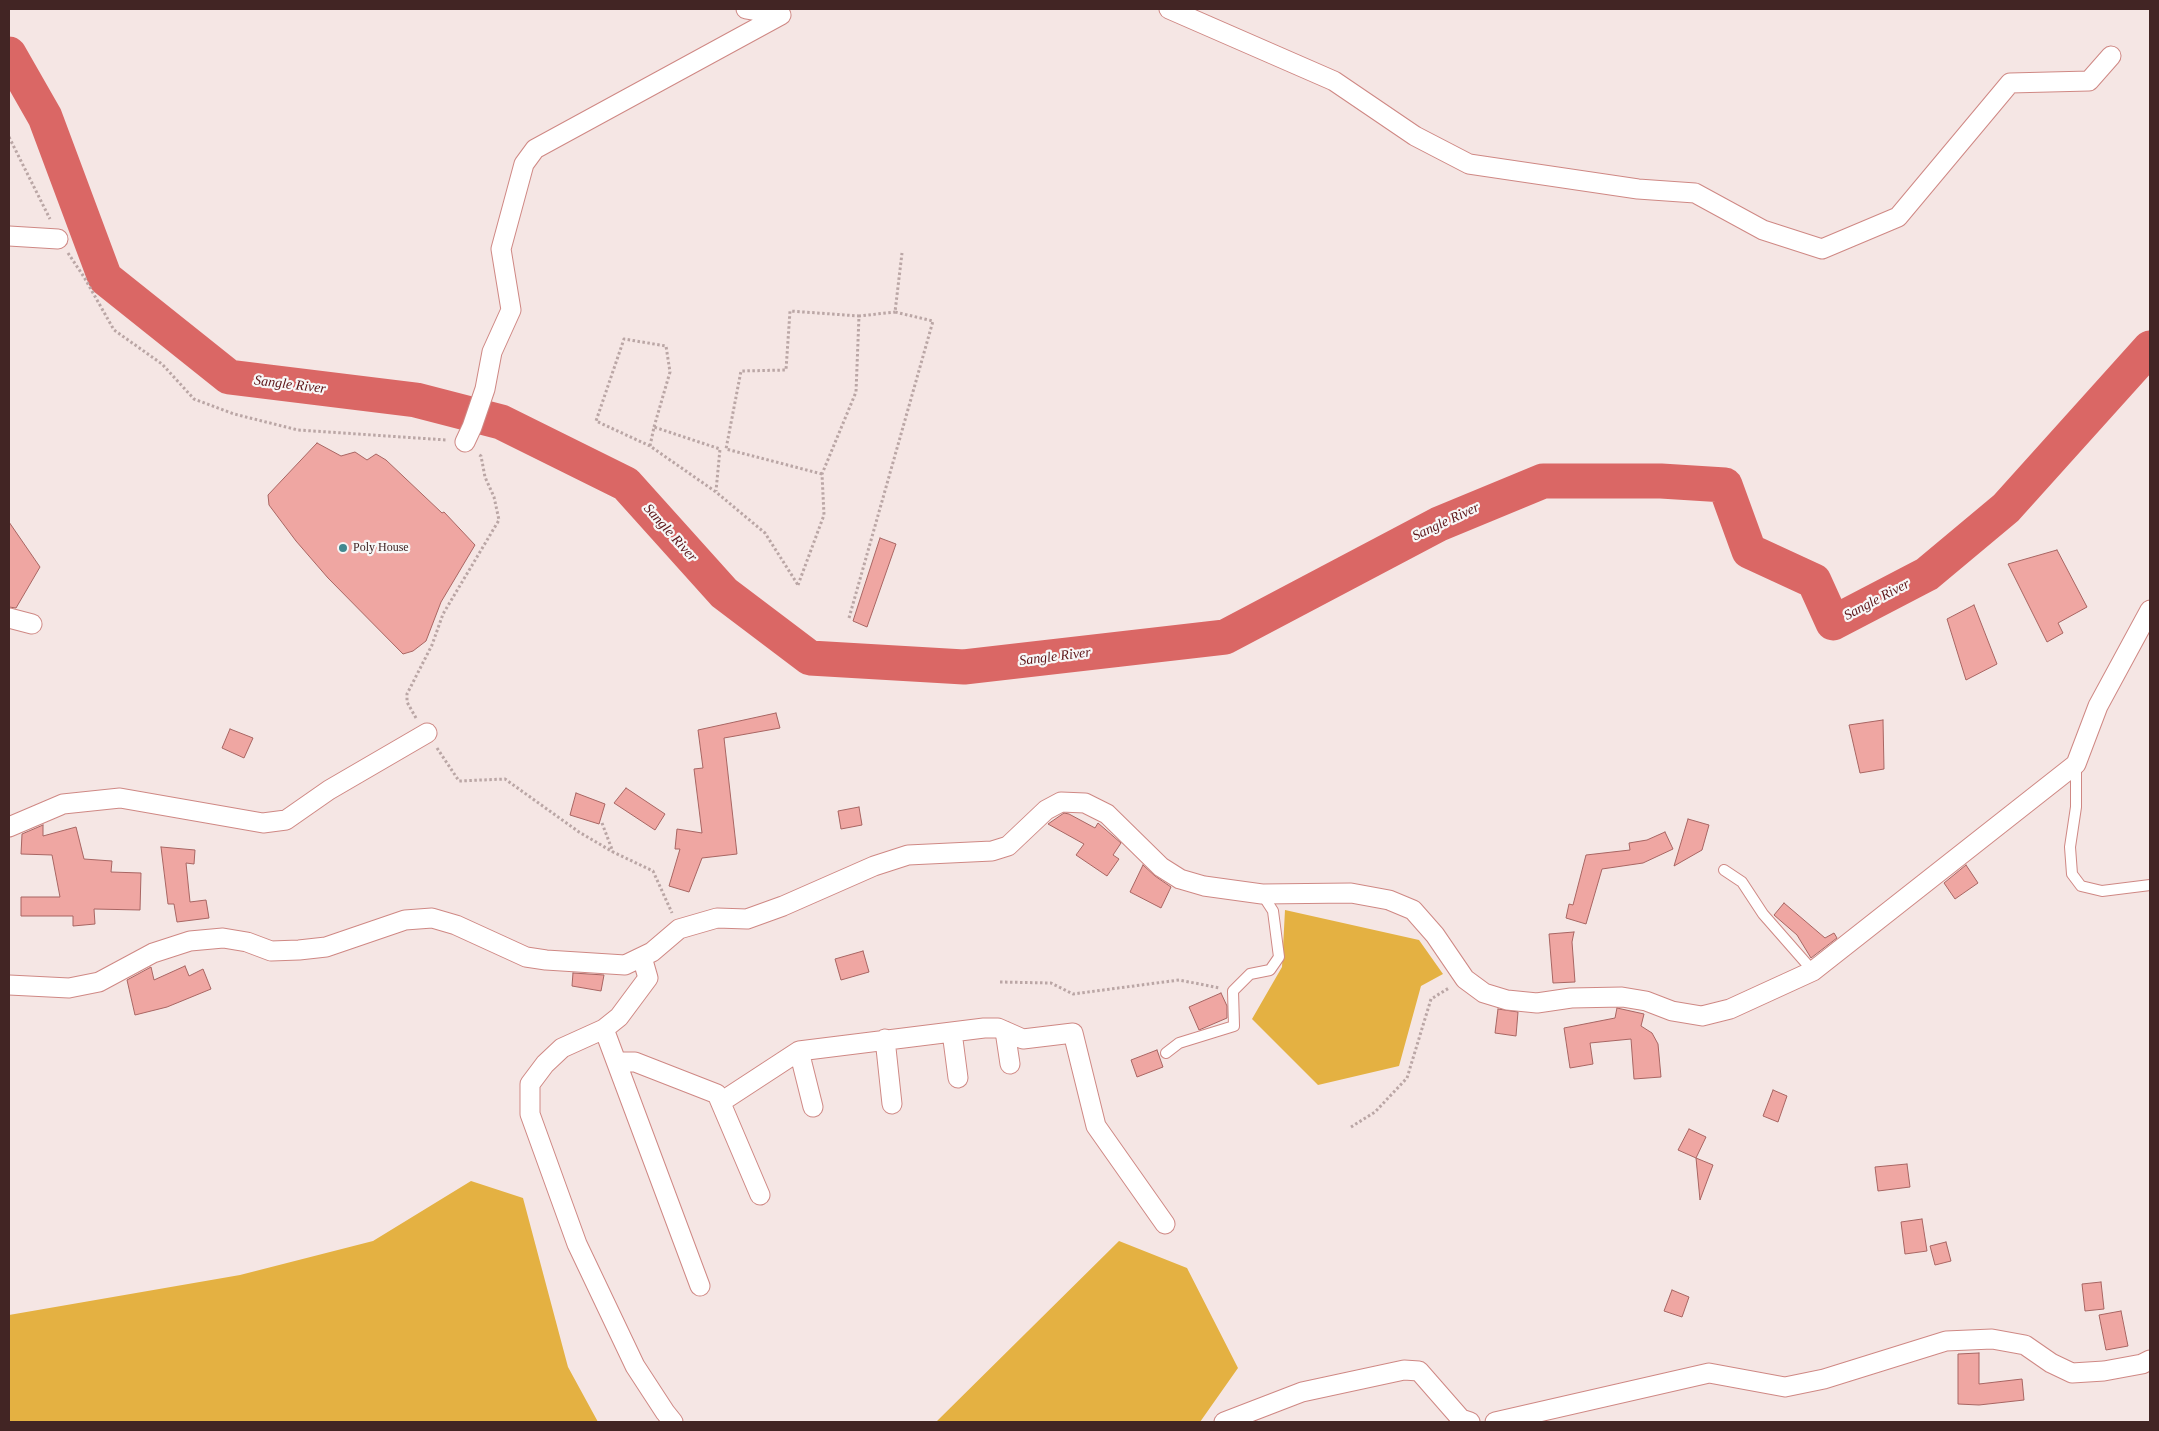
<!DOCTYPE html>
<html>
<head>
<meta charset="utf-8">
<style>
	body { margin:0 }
	#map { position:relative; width:2159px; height:1431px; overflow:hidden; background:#f5e6e4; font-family:Georgia,serif }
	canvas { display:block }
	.frame { position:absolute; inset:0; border:10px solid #422524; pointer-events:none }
</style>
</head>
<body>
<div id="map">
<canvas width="2159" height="1431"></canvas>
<div class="frame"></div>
</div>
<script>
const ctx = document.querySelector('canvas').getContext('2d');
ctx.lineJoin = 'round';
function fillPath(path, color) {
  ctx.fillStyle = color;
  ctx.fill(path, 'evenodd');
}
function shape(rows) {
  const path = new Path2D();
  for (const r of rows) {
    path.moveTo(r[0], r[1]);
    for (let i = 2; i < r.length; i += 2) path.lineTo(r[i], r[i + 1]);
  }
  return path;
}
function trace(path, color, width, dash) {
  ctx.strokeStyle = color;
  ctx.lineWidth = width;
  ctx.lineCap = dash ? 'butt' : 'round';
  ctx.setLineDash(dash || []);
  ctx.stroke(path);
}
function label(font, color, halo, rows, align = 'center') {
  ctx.font = font + ' Georgia,serif';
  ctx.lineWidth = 4.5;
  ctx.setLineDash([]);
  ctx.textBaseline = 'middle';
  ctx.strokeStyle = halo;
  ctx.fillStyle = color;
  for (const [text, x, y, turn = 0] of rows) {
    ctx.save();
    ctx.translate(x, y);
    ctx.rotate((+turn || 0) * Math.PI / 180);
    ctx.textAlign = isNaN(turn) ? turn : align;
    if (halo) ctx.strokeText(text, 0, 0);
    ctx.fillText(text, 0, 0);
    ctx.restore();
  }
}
const green = shape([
	[1285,910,1419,940,1443,974,1421,986,1399,1066,1318,1085,1252,1019,1282,967],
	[471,1181,523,1198,568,1367,598,1422,9,1422,9,1315,240,1275,373,1241],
	[1119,1241,1187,1268,1238,1368,1200,1422,936,1422]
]);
const river = shape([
	[9,54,45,117,105,278,229,377,416,400,501,422,626,484,724,593,810,658,964,667,1225,637,1439,524,1543,481,1661,481,1725,485,1749,551,1814,581,1833,623,1927,574,2006,508,2150,348]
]);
const building = shape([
	[317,443,341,456,355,452,367,460,376,454,386,460,442,513,444,512,475,545,441,602,426,641,413,651,403,654,328,578,296,541,269,505,268,495,317,443],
	[9,522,40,567,16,608,9,607,9,522],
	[880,538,896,544,867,627,853,621,880,538],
	[2057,550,2087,607,2058,623,2063,633,2047,642,2008,564,2057,550],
	[1974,605,1997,664,1966,680,1947,619,1974,605],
	[776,713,780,728,724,738,737,854,702,858,689,892,669,886,680,849,675,849,677,829,702,833,694,769,703,768,698,730,776,713],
	[1883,720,1884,769,1860,773,1849,725,1883,720],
	[230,729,253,738,244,758,222,748,230,729],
	[626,788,665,814,655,830,614,803,626,788],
	[576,793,605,804,599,824,570,815,576,793],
	[859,807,862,825,841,829,838,811,859,807],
	[1064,813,1069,814,1095,828,1098,823,1121,843,1113,855,1119,859,1107,876,1076,855,1084,844,1048,824,1064,813],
	[1688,819,1709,825,1702,850,1674,866,1688,819],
	[43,825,43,836,76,827,84,859,112,861,111,872,141,873,140,910,94,909,95,924,73,926,73,916,21,916,21,897,60,897,52,855,21,854,22,834,43,825],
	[1665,832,1673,849,1643,863,1602,869,1586,924,1566,918,1569,904,1573,905,1586,855,1630,850,1629,843,1647,840,1665,832],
	[161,847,195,850,194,864,186,863,190,902,206,900,209,918,177,922,174,904,168,904,161,847],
	[1143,865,1155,876,1171,887,1161,908,1130,892,1143,865],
	[1966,865,1978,883,1955,899,1944,883,1966,865],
	[1784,903,1825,938,1834,933,1837,938,1811,958,1797,935,1774,915,1784,903],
	[1574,932,1572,942,1575,982,1553,983,1549,934,1574,932],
	[863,951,869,972,841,980,835,959,863,951],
	[185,966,189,976,203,969,211,989,167,1007,135,1015,127,980,151,967,154,980,185,966],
	[573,973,604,975,601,991,572,986,573,973],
	[1221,993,1227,1006,1227,1018,1199,1030,1189,1007,1221,993],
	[1617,1008,1644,1014,1641,1026,1652,1033,1658,1044,1661,1077,1634,1079,1631,1039,1590,1043,1593,1064,1570,1068,1564,1028,1615,1018,1617,1008],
	[1498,1009,1518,1012,1516,1036,1495,1033,1498,1009],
	[1157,1050,1163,1067,1137,1077,1131,1060,1157,1050],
	[1773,1090,1787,1096,1778,1122,1763,1116,1773,1090],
	[1689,1129,1706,1137,1696,1158,1713,1165,1700,1200,1696,1158,1678,1150,1689,1129],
	[1907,1164,1910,1187,1878,1191,1875,1167,1907,1164],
	[1922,1219,1927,1251,1905,1254,1901,1222,1922,1219],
	[1946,1242,1951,1261,1935,1265,1930,1246,1946,1242],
	[2101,1282,2104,1309,2085,1311,2082,1284,2101,1282],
	[1672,1290,1689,1297,1682,1317,1664,1311,1672,1290],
	[2121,1311,2128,1346,2106,1350,2099,1315,2121,1311],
	[1979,1353,1979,1384,2022,1379,2024,1400,1979,1405,1958,1404,1958,1354,1979,1353]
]);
const path = shape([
	[9,137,50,219],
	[68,253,84,277,114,330,162,364,194,399,234,414,298,430,447,440],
	[654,427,670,372,666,346,624,339,596,421,650,446,716,492,765,533,798,585],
	[650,446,654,427,720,449,716,491],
	[822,474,726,449,741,371,786,370,790,311,859,316],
	[798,585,824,515,822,474,856,392,859,316,895,312],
	[849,618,933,321,895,312,902,253],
	[416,718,407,702,407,694,432,645,443,614,499,520,494,497,485,477,481,456,478,454],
	[437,748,459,781,505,779,579,832,613,852],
	[602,823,613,852,653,871,672,913],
	[1000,982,1051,983,1073,994,1179,980,1220,988],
	[1351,1127,1375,1112,1407,1078,1431,999,1449,988]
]);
const service = shape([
	[2076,764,2076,807,2070,847,2072,874,2081,886,2102,891,2150,885],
	[1724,870,1742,882,1763,914,1813,971],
	[1166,1053,1179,1043,1234,1026,1233,991,1250,974,1270,970,1279,957,1273,911,1262,894]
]);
const minor = shape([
	[1169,9,1334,81,1415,136,1469,164,1638,189,1695,193,1763,230,1822,249,1898,217,2010,83,2089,81,2111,56],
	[9,236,58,239],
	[465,442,472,427,485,389,492,352,511,310,501,249,524,164,535,149,781,15,746,9],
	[9,618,32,624],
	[9,827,63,804,120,798,263,823,286,820,329,790,427,733],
	[642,957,648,978,619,1017,604,1029,562,1048,545,1064,530,1084,530,1114,577,1244,635,1366,665,1412,673,1422],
	[9,985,69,988,99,982,153,953,190,941,223,938,247,942,271,951,299,950,326,947,405,920,432,918,456,925,526,957,546,960,625,965,652,952,679,929,717,918,747,919,783,906,874,866,908,855,992,851,1008,846,1046,810,1061,802,1085,803,1107,814,1161,867,1180,879,1204,886,1262,894,1351,893,1389,900,1413,910,1435,935,1465,979,1484,993,1507,1000,1537,1003,1571,998,1622,997,1646,1001,1672,1011,1702,1016,1730,1009,1813,971,2076,764,2098,706,2150,610],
	[604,1029,700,1286],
	[1005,1031,1010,1064],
	[952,1032,958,1078],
	[885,1039,892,1104],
	[799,1051,984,1028,998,1028,1023,1039,1073,1033,1096,1126,1165,1224],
	[617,1062,635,1062,717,1094,760,1195],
	[721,1102,799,1051,813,1107],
	[1224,1422,1302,1392,1404,1370,1419,1371,1461,1419,1470,1422],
	[1495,1422,1709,1373,1785,1387,1824,1379,1946,1341,1992,1339,2025,1345,2051,1363,2072,1373,2104,1371,2142,1364,2150,1360]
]);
const markers = [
	[343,548,5,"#428990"]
];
const poiNames = [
	["Poly House",353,548]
];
const waterNames = [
	["Sangle River",290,385,7],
	["Sangle River",1446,522,-25],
	["Sangle River",670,533,48],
	["Sangle River",1877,600,-28],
	["Sangle River",1055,657,-7]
];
fillPath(green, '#e4b142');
trace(river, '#da6765', 35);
fillPath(building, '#efa6a2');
trace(building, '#a86562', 1);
trace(service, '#cf8884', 12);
trace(minor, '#cf8884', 21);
trace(path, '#baa6a5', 3, [2.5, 2.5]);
trace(service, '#fff', 10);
trace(minor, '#fff', 19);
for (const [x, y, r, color] of markers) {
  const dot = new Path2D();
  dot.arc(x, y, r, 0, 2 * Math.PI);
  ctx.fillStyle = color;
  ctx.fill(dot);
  trace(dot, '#f7f7f7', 2);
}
label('12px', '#422524', '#f7f7f7', poiNames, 'left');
label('italic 14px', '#5d1417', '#f7f7f7', waterNames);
</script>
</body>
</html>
